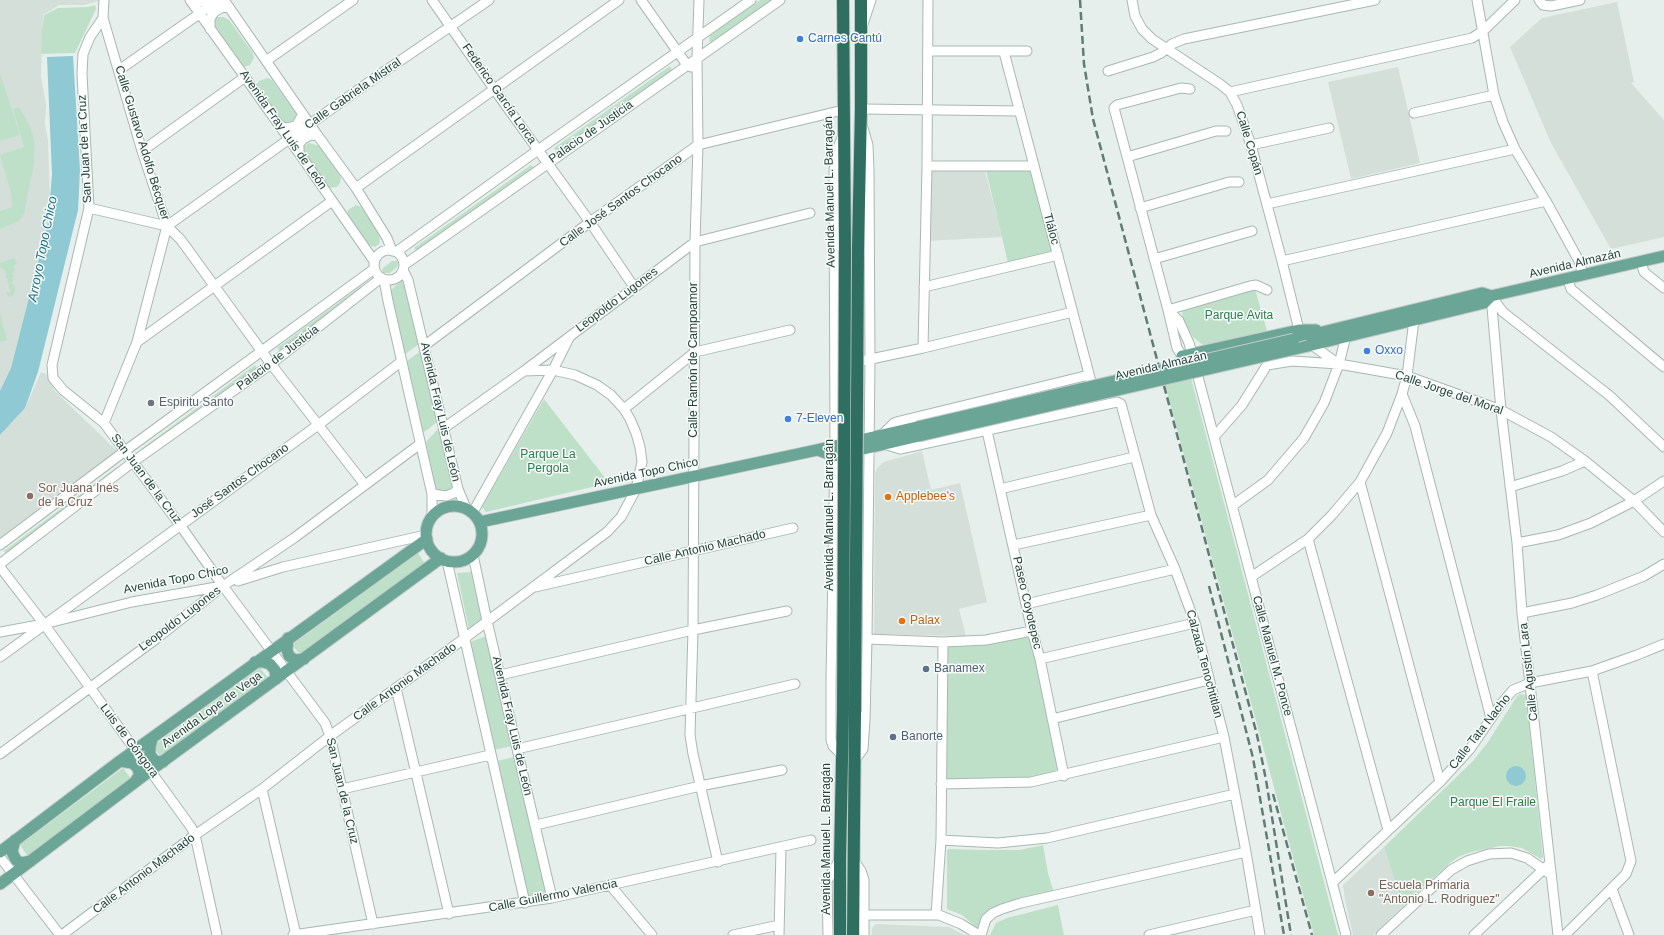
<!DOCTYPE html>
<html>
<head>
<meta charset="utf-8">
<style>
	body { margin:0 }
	canvas { display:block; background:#e6efeb }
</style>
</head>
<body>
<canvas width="1664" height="935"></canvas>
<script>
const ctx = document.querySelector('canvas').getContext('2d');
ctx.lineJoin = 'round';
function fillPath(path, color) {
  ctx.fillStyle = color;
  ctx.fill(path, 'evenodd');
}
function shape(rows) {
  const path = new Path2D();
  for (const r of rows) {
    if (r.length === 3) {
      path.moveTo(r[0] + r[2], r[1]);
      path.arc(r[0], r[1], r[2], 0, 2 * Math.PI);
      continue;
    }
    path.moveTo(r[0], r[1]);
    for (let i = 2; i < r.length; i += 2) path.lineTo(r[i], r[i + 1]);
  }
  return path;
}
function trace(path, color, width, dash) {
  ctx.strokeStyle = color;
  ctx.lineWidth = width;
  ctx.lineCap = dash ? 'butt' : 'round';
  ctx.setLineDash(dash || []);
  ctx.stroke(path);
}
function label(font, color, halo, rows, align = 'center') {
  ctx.font = font + ' Arial,sans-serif';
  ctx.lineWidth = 3;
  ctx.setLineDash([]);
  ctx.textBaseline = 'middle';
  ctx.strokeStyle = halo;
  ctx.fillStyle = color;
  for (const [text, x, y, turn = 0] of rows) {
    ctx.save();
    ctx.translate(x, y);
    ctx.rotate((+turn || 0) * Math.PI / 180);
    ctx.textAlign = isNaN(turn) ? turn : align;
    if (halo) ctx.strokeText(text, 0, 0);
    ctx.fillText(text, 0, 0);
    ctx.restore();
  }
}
const built = shape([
	[0,0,102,0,84,5,59,5,43,15,41,77,46,104,45,124,48,140,50,199,48,223,11,368,0,391],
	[1617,2,1634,82,1631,83,1664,120,1664,237,1611,249,1551,143,1510,47,1542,18],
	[1398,67,1420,163,1351,179,1328,82],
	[984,167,1002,237,926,241,929,168],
	[41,372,46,374,55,391,118,452,0,540,0,435,25,408],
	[922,451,931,490,960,483,987,602,959,609,966,636,874,634,875,473,878,467,884,462],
	[1384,847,1403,906,1373,935,1353,935,1345,900,1343,885],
	[876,924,949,927,964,935,872,935,872,928]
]);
const green = shape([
	[760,0,771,0,770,2,712,43,709,41,710,35],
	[95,5,96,9,75,53,41,54,42,30,44,15,58,8,88,7],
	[216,17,223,17,229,20,253,53,254,58,250,65,244,67,240,65,215,31,213,21],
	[670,66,672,70,557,152,554,148],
	[0,73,20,135,0,141],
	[268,78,272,80,296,114,295,122,282,124,257,89,257,84,259,81],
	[19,107,30,126,33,136,35,145,34,163,24,214,19,221,0,229,0,211,12,207,11,193,0,155,24,147,13,109],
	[309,143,320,146,339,174,341,178,340,183,337,187,329,188,305,156,303,150,305,146],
	[531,165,534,168,417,251,414,248],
	[985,166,1034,166,1058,255,1009,267],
	[356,205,361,207,378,232,380,240,379,244,375,247,371,246,365,241,347,214,348,210],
	[14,258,17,263,14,266,15,271,12,273,14,276,12,278,13,281,11,282,15,288,15,292,13,295,10,297,8,296,6,291,10,293,11,290,9,289,9,283,7,281,8,279,5,277,7,274,4,272,5,270,0,267,0,263],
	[392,261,397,261,398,263,397,267,390,273,384,273,382,271,383,268],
	[404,278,419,344,404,355,391,290],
	[361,286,363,290,281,352,277,348],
	[1255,289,1267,331,1204,346,1193,337,1184,321,1182,314,1183,311],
	[0,313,7,340,0,342],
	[422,350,437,422,423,433,407,361],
	[255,365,257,369,144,453,141,449],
	[1191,378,1338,935,1314,935,1165,385],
	[544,399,609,483,486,512,482,507],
	[439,428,454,489,436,493,426,442],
	[117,467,121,471,7,555,4,551],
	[418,553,425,564,302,657,292,645],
	[471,572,482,620,469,629,457,573],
	[1032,631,1064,776,941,784,943,642],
	[486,636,512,746,494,750,470,642],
	[260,668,270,680,163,760,153,746],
	[1520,694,1526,695,1543,857,1541,859,1522,848,1509,846,1500,846,1472,852,1460,856,1450,863,1403,906,1384,847,1473,761,1488,742,1517,696],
	[514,757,546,894,527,898,497,761],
	[123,768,132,780,29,858,20,845],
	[1043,845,1048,873,1054,893,1002,905,983,927,976,927,962,915,947,909,947,850,950,849,980,850,1020,850],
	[1058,905,1064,935,990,935,996,923,1007,918]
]);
const water = shape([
	[73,56,80,171,78,210,38,372,25,408,0,435,0,391,11,368,48,223,52,174,47,57],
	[1516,776,10]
]);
const minor = shape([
	[190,0,299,153,374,261],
	[224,0,318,136,356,188,387,238,392,251],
	[432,0,494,89,590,222,634,287],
	[641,0,687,65,691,67],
	[699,0,697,58,698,145,695,242,693,630,690,735,693,754,718,862],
	[1132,0,1135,16,1142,29,1152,39,1220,84,1230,92,1237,105,1251,145,1282,261,1299,330,1299,337],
	[1477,0,1494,95,1503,122,1515,149,1546,201,1579,261,1583,275],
	[1539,0,1543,5,1551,6,1580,0],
	[192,2,203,2,207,0],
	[103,18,90,37,83,54,82,74,89,208,52,365,53,378,63,390,104,423,180,525,223,586,325,723,330,736,373,924],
	[863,24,871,0],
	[210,29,210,19,214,12,221,8,229,7],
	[928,51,1027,51],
	[1004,52,1094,393],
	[266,61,353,0],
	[119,70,219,0],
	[1108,71,1153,57,1161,53,1172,44,1184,39,1375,0],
	[1230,92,1472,38,1483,31,1515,0],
	[861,109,1019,111],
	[1414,113,1494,95],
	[281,127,287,128,296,126,303,114],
	[1251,145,1329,128],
	[142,151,245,77],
	[299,153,299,144,303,139,311,135,318,136],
	[1127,157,1216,131,1226,131],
	[927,166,1034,166],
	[356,188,619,0],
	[1267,204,1515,149],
	[89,208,167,226,372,80,489,0],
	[1140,208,1229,182,1239,182],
	[167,226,181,240,271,364,365,485],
	[389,265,15],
	[396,252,538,150,751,0],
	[1154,259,1252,231],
	[1282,261,1546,201],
	[1641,262,1644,272,1664,288],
	[404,265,780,0],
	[403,270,408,280,458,489,466,508],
	[1568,279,1571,289,1664,367],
	[384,280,388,301,432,494,432,517],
	[924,287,1058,255],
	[1491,296,1501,410,1517,543,1522,613,1558,935],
	[1491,296,1503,312,1610,396,1664,447],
	[1168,310,1179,321,1189,343,1346,935],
	[1168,310,1250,286,1256,285,1267,290],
	[137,342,332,201],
	[1312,345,1337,363],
	[424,346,590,222,698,145,843,110],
	[923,348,927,166,928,0],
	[1186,362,1177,348,1168,310,1114,108,1117,105,1181,88,1190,89],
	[838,366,923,348,1073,312],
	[1402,394,1415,426,1491,718],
	[624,409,695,352,790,330],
	[104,423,137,342,167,226,142,151,103,18,104,0],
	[444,428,524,371,695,242,810,213],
	[987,431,1032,631,1040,659,1064,776],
	[883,434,894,423,900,421,1089,375],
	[1214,437,1242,405,1267,365,1292,361,1339,364,1407,376,1501,410,1551,437,1585,461,1634,501,1664,532],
	[884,444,900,449,1117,402,1121,404,1151,515,1175,569,1195,623,1224,737,1246,852,1260,935],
	[1360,482,1440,782],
	[1510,487,1562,471,1585,461],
	[1000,489,1134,457],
	[432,494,446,496,454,493,458,489],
	[1232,506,1268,480,1304,438,1324,403,1339,364,1346,336],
	[473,512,553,370,524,371],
	[1308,539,1388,830],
	[1517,543,1558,535,1591,523,1634,501,1664,481],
	[0,545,125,451,374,269],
	[1014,545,1151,515],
	[473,555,487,621,552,898],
	[447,561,525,903],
	[0,564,133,462,271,364,381,278],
	[0,567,44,624,191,827,195,835,217,935],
	[1251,577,1308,539,1332,515,1360,482,1387,433,1402,394,1407,376,1414,320],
	[238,581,283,567,426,535],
	[535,587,793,528],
	[1026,604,1175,569],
	[1522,613,1572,603,1597,595,1644,576,1664,564],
	[0,632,44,624,132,602,222,586],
	[867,639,943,642,986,640,1032,631],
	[0,657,318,425,402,361],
	[1040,659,1195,623],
	[500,675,693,630,787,611],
	[396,688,449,914],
	[1052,719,1209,680],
	[517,749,795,684],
	[0,754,156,639,223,586,294,538,420,444],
	[841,754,833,746,831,740,831,681,835,446,834,171,836,153,843,135],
	[854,761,863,749,865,720,867,639,870,360,869,171,868,145,863,128],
	[941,784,1031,782,1224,737],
	[262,789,296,935],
	[342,789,490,755],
	[536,825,700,786,782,770],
	[941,840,998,843,1047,838,1235,794],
	[0,857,60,935],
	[853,859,861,871,864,880,864,935],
	[1332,883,1440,782,1470,749,1501,704,1513,690,1530,683,1592,671,1637,655,1664,644],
	[610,885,652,935],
	[1612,889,1629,935],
	[864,915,939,915,961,924,979,935],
	[936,915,941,840,943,642],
	[62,935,195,835,262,789,330,736,465,638,607,532,621,517,636,489,642,462,640,447,636,433,630,419,624,409,611,395,597,385,575,375,553,370,570,336],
	[293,935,552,898,811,840],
	[733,935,779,925],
	[779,935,781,848],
	[828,935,827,881,840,859],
	[981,935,986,919,993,913,1002,909,1021,903,1246,852],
	[1149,935,1256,910],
	[1381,935,1451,870,1467,861,1489,854,1511,853,1527,858,1550,874],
	[1474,935,1547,866],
	[1565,935,1626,874,1631,861,1592,671]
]);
const major = shape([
	[1294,339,1482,293,1491,296],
	[1308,346,1484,303,1491,296,1664,256],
	[1182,356,1299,330,1316,330],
	[818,450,834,456,919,436],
	[454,534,28],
	[480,522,817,450,917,427],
	[288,638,287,650,289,656,295,660,304,659],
	[255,662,264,662,270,664,275,670,276,679],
	[152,739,150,747,150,755,155,761,163,762],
	[120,761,132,763,137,767,140,774,135,782],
	[15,840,12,852,16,860,21,863,31,861],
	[0,852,120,761,427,539],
	[0,884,151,770,441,558]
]);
const highway = shape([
	[843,0,845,250],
	[858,249,861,109,861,0],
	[840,935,840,859,843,711],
	[853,935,855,712]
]);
const rail = shape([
	[1080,0,1084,64,1093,119,1257,735,1266,780,1291,935],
	[1209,586,1253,758,1284,935],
	[1273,794,1312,935]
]);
const majorBridge = shape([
	[917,427,1294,339],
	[919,436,1308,346]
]);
const highwayBridge = shape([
	[843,711,845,250],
	[855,712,858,249]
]);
const markers = [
	[800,39,4,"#3f7fe0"],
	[1367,351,4,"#3f7fe0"],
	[151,403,4,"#6b7280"],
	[788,419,4,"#3f7fe0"],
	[30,496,4,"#8d6e63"],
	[888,497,4,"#e8710a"],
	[902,621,4,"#e8710a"],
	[926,669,4,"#5c6f8a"],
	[893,737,4,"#5c6f8a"],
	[1371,893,4,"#8d6e63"]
];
const shopNames = [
	["Carnes Cantú",808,39],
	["Oxxo",1375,351],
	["7-Eleven",796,419]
];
const streetNames = [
	["Calle Gabriela Mistral",353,94,-35],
	["Federico García Lorca",499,94,55],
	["Avenida Fray Luis de León",283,130,55],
	["Palacio de Justicia",591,132,-35],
	["Calle Gustavo Adolfo Bécquer",142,143,73],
	["Calle Copán",1249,143,73],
	["San Juan de la Cruz",85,149,-93],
	["Avenida Manuel L. Barragán",830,192,-91],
	["Calle José Santos Chocano",621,201,-36],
	["Tláloc",1051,229,75],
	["Avenida Almazán",1575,264,-13],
	["Leopoldo Lugones",617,300,-37],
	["Palacio de Justicia",278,358,-37],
	["Calle Ramón de Campoamor",694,360,-90],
	["Avenida Almazán",1161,366,-13],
	["Calle Jorge del Moral",1449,393,19],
	["Avenida Fray Luis de León",440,412,77],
	["Avenida Topo Chico",646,473,-12],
	["San Juan de la Cruz",146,479,53],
	["José Santos Chocano",240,481,-36],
	["Avenida Manuel L. Barragán",830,515,-90],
	["Calle Antonio Machado",705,548,-13],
	["Avenida Topo Chico",176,580,-11],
	["Paseo Coyotepec",1027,603,77],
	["Leopoldo Lugones",180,619,-37],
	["Calle Manuel M. Ponce",1272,656,75],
	["Calzada Tenochtitlan",1204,664,75],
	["Calle Agustín Lara",1529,672,-96],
	["Calle Antonio Machado",405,682,-36],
	["Avenida Lope de Vega",212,710,-36],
	["Avenida Fray Luis de León",512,726,77],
	["Calle Tata Nacho",1480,732,-52],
	["Luis de Góngora",129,741,53],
	["San Juan de la Cruz",342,791,77],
	["Avenida Manuel L. Barragán",827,839,-90],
	["Calle Antonio Machado",144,874,-37],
	["Calle Guillermo Valencia",553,896,-11]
];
const parkNames = [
	["Parque Avita",1239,316],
	["Parque La",548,455],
	["Pergola",548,469],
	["Parque El Fraile",1493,803]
];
const worshipNames = [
	["Espiritu Santo",159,403]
];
const educationNames = [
	["Sor Juana Inés",38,489],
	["de la Cruz",38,503],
	["Escuela Primaria",1379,886],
	["\"Antonio L. Rodriguez\"",1379,900]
];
const foodNames = [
	["Applebee's",896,497],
	["Palax",910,621]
];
const serviceNames = [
	["Banamex",934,669],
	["Banorte",901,737]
];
const waterNames = [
	["Arroyo Topo Chico",43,249,-79]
];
fillPath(built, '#d4dfda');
fillPath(green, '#bfe0c8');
fillPath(water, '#8ec9d4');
trace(minor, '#a8b8b2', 11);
trace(major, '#c2cac8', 13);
trace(highway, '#c2cac8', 14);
trace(minor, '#fff', 9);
trace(major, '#6aa596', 11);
trace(highway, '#2f6f62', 12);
trace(rail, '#5f7d75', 2.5, [8, 4]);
trace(majorBridge, '#c2cac8', 13, []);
trace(highwayBridge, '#c2cac8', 14, []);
trace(majorBridge, '#6aa596', 11);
trace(highwayBridge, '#2f6f62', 12);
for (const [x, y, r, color] of markers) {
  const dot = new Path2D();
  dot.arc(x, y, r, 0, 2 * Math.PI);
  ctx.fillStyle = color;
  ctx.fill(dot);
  trace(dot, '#f7fbf9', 1.5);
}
label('12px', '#366cbe', '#f7fbf9', shopNames, 'left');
label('12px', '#24423a', '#f7fbf9', streetNames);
label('12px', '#2d7a4b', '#f7fbf9', parkNames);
label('12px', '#5b616d', '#f7fbf9', worshipNames, 'left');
label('12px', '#785e54', '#f7fbf9', educationNames, 'left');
label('12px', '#c56008', '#f7fbf9', foodNames, 'left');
label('12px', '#4e5e75', '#f7fbf9', serviceNames, 'left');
label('italic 13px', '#1c6f80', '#f7fbf9', waterNames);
</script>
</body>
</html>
